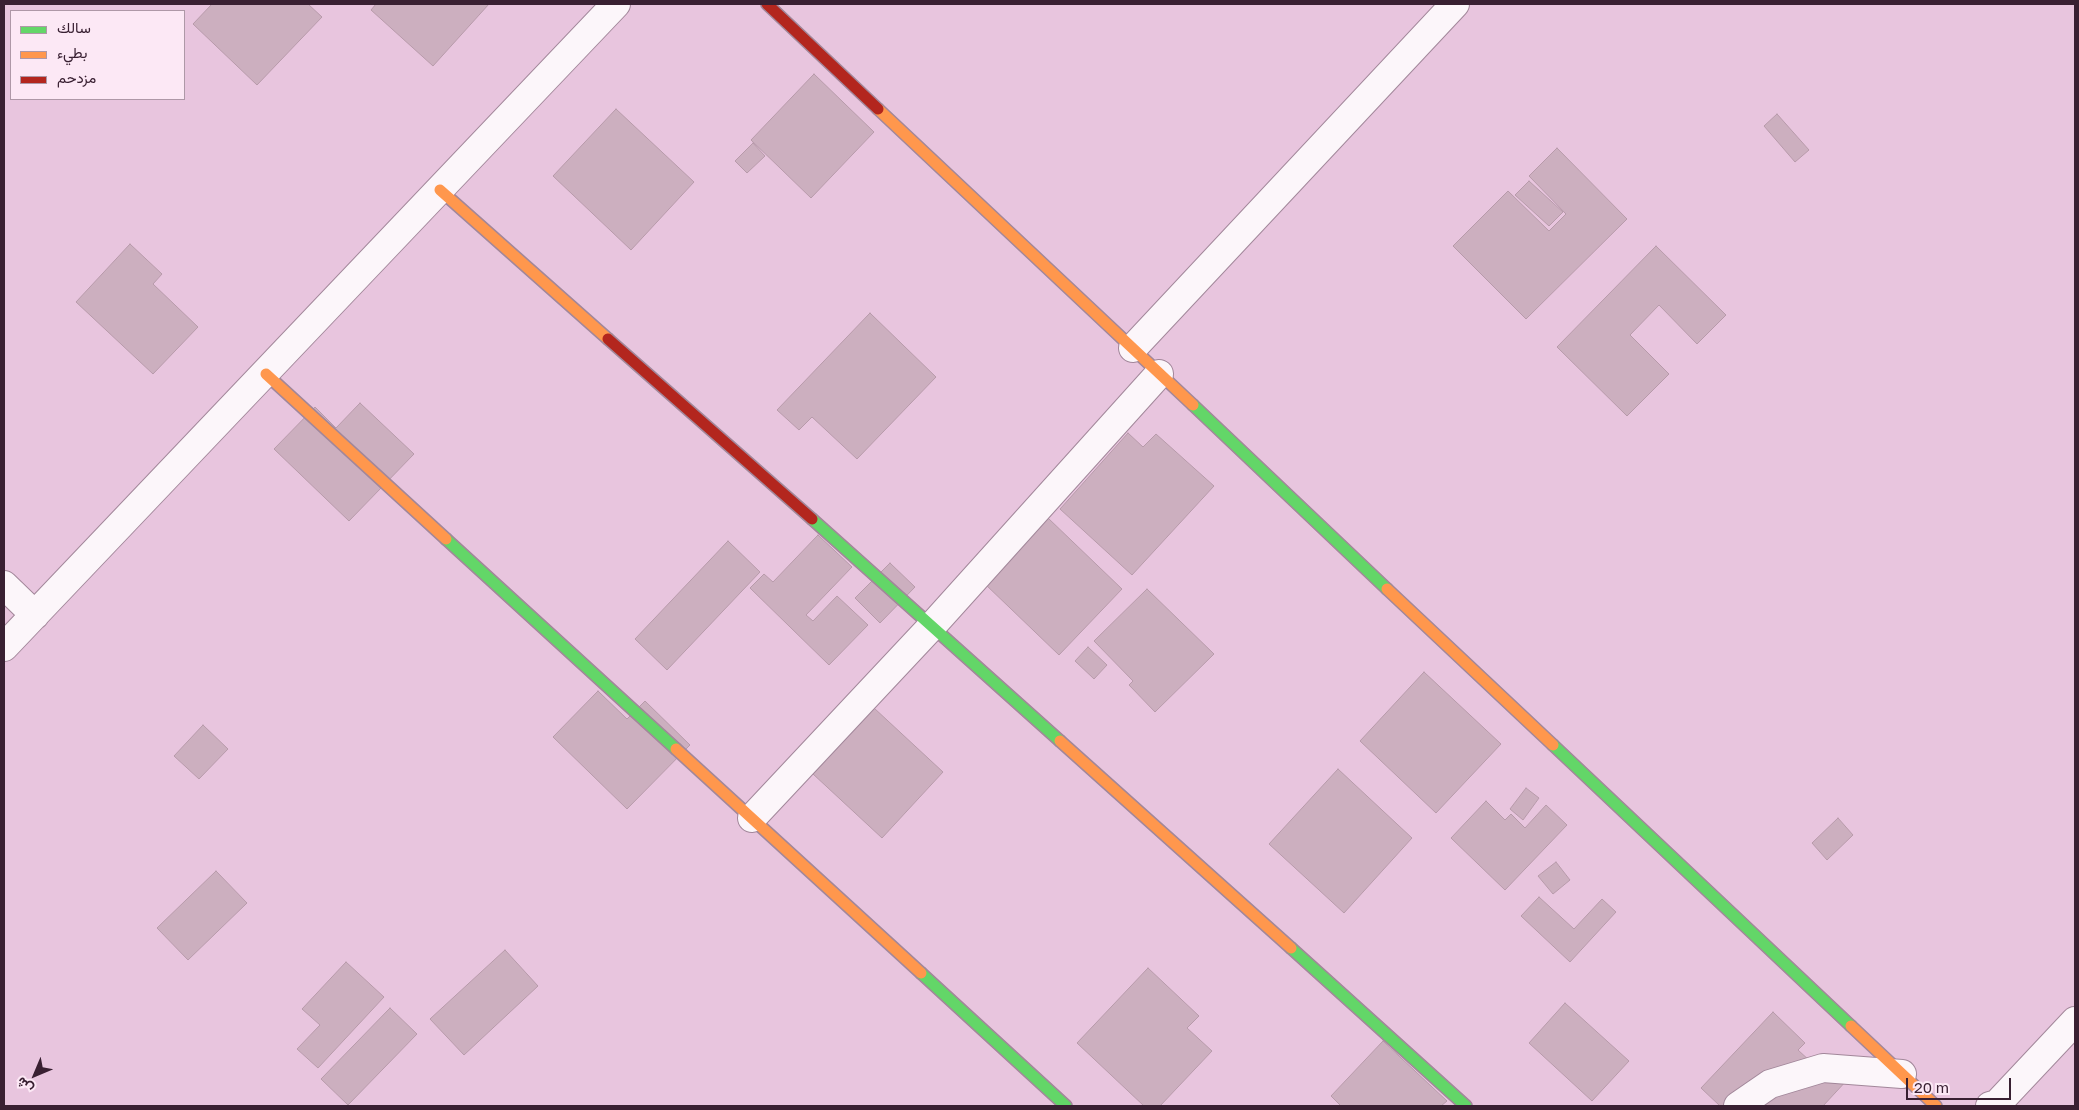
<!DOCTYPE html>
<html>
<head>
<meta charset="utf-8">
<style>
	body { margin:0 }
	#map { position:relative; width:2079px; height:1110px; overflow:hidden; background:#e8c5de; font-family:"Golos Text",Vazirmatn,sans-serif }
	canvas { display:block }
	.frame { position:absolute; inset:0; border:5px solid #392032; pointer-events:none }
	.legend { position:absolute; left:10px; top:10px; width:175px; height:90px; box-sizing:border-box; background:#fce8f5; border:1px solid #ae98a7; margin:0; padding:6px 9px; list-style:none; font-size:15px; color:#392032 }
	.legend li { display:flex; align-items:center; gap:10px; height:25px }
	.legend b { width:25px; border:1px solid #ae98a7 }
	.north { position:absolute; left:10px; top:1050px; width:50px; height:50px; -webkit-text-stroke:4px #fce8f5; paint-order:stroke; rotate:225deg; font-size:14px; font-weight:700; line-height:20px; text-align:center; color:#392032 }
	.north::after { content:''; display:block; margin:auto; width:18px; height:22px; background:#392032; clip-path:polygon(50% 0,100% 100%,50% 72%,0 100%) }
	.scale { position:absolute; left:1906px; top:1078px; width:105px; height:22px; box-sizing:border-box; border:2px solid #392032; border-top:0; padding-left:6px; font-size:15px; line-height:18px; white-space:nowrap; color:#392032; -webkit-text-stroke:4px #fce8f5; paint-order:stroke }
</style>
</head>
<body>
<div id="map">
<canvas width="2079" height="1110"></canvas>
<div class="frame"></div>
<ul class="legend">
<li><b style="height:6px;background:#63d668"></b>سالك</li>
<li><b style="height:6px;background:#ff974d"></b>بطيء</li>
<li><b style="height:6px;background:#b3261e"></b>مزدحم</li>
</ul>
<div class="north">ش</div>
<div class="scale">20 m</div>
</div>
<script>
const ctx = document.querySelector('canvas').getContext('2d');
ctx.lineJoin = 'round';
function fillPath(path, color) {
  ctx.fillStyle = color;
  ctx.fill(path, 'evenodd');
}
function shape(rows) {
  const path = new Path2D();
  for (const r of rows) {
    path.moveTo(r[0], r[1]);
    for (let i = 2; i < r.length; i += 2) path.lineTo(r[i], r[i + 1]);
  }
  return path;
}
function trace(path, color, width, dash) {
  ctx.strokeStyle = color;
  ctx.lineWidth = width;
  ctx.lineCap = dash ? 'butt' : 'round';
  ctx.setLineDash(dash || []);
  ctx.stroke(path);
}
const building = shape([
	[212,4,308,4,322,17,257,85,193,24,212,4],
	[376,4,489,4,433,66,371,10,376,4],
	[814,74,874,132,811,198,751,140,814,74],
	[616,109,694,182,631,250,553,176,616,109],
	[1777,114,1809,150,1795,162,1764,126,1777,114],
	[753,143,765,156,747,173,735,161,753,143],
	[1557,148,1627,219,1526,319,1453,246,1508,191,1549,231,1566,214,1529,176,1557,148],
	[1529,181,1563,212,1549,226,1515,195,1529,181],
	[130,244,162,274,153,284,198,327,153,374,76,302,130,244],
	[1656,246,1726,315,1697,344,1659,305,1630,335,1669,374,1627,416,1557,347,1656,246],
	[870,313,936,377,857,459,812,417,799,430,777,410,870,313],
	[360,403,414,454,349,521,274,449,315,407,336,428,360,403],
	[1128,433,1143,447,1156,434,1214,486,1132,575,1060,509,1128,433],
	[1048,518,1122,589,1059,655,985,584,1048,518],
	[818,535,852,567,806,615,813,621,837,596,868,625,829,665,750,588,764,574,773,582,818,535],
	[728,541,760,572,667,670,635,639,728,541],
	[890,563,915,587,880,623,855,598,890,563],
	[1147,589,1214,654,1155,712,1129,685,1133,681,1094,641,1147,589],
	[1088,647,1107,665,1094,679,1075,661,1088,647],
	[1424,672,1501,744,1436,813,1360,741,1424,672],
	[598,691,627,719,645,701,690,745,627,809,553,737,598,691],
	[874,708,943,772,882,838,813,774,874,708],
	[203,725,228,749,199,779,174,756,203,725],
	[1338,769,1412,838,1344,913,1269,844,1338,769],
	[1526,788,1539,798,1523,820,1510,809,1526,788],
	[1486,801,1505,820,1511,814,1525,828,1546,805,1567,825,1505,890,1451,838,1486,801],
	[1838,818,1853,835,1827,860,1812,843,1838,818],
	[1556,862,1570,880,1553,894,1538,876,1556,862],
	[216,871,247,903,188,960,157,928,216,871],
	[1539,897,1574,929,1602,899,1616,912,1570,962,1521,916,1539,897],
	[505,950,538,986,464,1055,430,1019,505,950],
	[346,962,384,997,318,1068,297,1049,320,1025,302,1009,346,962],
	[1148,968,1199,1016,1187,1028,1212,1051,1160,1106,1144,1106,1077,1043,1148,968],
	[1565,1003,1629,1061,1592,1101,1529,1043,1565,1003],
	[390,1008,417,1034,348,1105,321,1079,390,1008],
	[1773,1012,1805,1043,1798,1050,1823,1073,1848,1079,1823,1106,1720,1106,1701,1088,1773,1012],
	[1383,1041,1447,1101,1441,1106,1341,1106,1331,1096,1383,1041]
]);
const street = shape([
	[1133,348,1455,4],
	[4,585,35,615],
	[4,647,616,4],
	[752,818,932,626,1159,374],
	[1738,1106,1770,1084,1823,1068,1902,1074],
	[1990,1106,1997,1104,2075,1021]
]);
const fast = shape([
	[1193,405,1387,589],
	[812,519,1060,741],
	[446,539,676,749],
	[1553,745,1851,1026],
	[1291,948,1466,1106],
	[921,973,1066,1106]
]);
const slow = shape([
	[878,109,1193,405],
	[440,190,608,339],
	[266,374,446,539],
	[1387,589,1553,745],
	[1060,741,1291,948],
	[676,749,921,973],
	[1851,1026,1936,1106]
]);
const jam = shape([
	[767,4,878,109],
	[608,339,812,519]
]);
fillPath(building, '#ccafbf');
trace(building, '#b79aaa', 1);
trace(street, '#a2879a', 30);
trace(fast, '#a2879a', 14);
trace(slow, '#a2879a', 14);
trace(jam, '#a2879a', 14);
trace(street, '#fcf6fa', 28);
trace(fast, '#63d668', 11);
trace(slow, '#ff974d', 11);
trace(jam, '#b3261e', 11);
</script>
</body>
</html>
